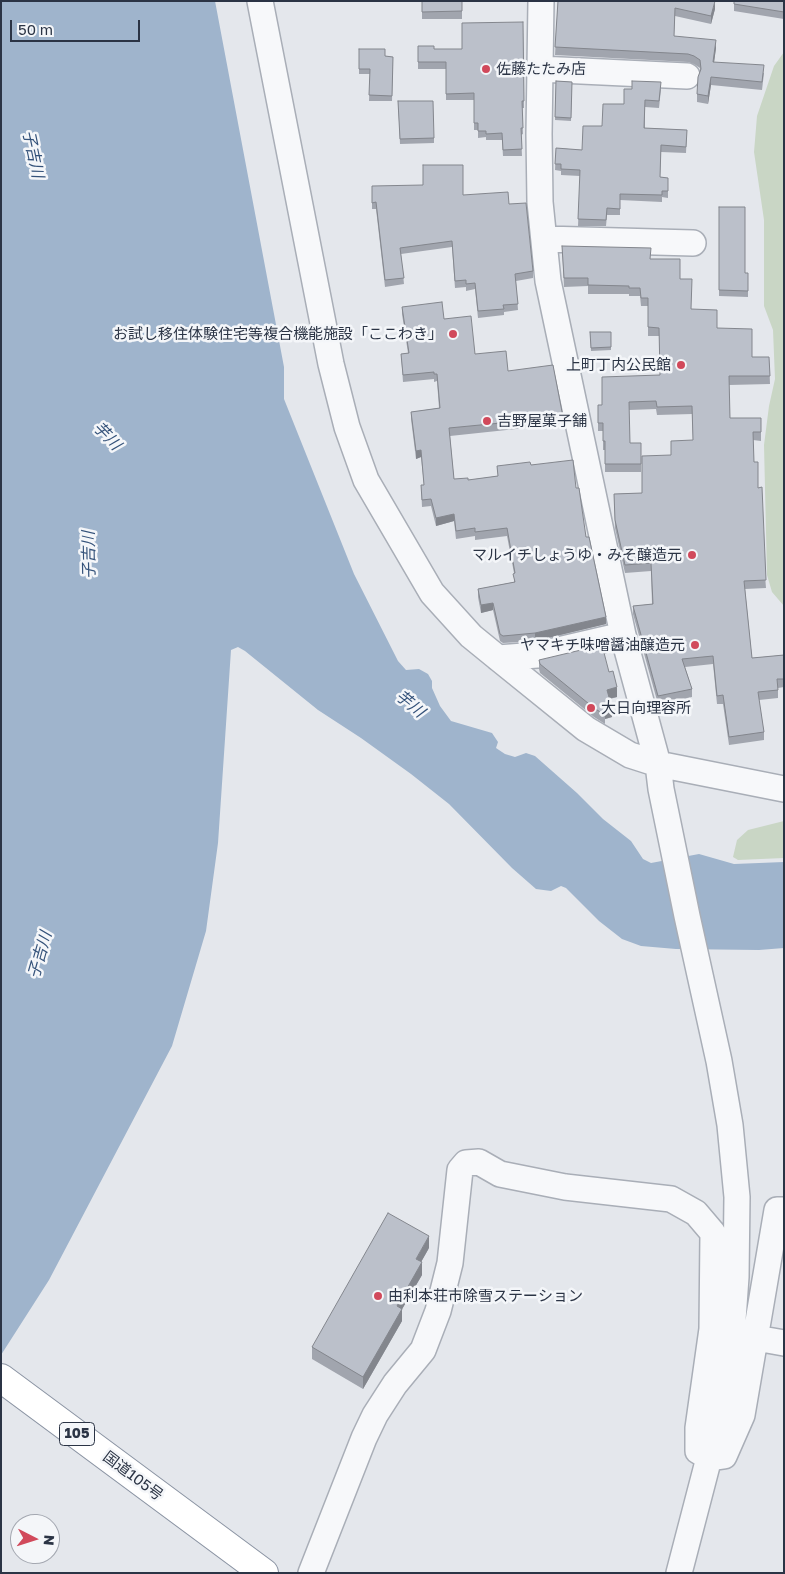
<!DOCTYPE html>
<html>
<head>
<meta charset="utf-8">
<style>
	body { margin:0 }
	#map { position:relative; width:785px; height:1574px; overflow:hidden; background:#e4e7ec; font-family:"Golos Text",sans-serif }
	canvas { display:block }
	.frame { position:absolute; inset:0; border:2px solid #2b3445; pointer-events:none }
	.north { position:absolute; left:10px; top:1514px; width:50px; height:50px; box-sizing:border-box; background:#f4f6f9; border:1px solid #a4a8b1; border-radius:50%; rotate:95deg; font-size:14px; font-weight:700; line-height:20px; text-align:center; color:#2b3445 }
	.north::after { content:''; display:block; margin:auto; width:18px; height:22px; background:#d1495b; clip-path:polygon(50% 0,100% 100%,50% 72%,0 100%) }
	.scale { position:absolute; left:10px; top:20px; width:130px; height:22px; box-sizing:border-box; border:2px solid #2b3445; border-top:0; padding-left:6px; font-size:15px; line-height:18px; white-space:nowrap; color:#2b3445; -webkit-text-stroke:4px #f4f6f9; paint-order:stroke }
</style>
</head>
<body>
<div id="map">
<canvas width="785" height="1574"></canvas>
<div class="frame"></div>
<div class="north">N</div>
<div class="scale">50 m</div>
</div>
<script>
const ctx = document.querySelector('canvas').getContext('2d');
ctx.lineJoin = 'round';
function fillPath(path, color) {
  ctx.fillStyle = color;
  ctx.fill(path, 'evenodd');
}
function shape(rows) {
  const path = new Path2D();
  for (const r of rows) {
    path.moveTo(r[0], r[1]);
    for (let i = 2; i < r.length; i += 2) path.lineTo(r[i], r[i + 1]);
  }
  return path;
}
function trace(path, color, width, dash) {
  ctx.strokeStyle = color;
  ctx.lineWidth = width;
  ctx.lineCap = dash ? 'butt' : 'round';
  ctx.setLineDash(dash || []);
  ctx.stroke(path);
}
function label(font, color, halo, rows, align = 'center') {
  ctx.font = font + ' "Golos Text","Noto Sans JP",sans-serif';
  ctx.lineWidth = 5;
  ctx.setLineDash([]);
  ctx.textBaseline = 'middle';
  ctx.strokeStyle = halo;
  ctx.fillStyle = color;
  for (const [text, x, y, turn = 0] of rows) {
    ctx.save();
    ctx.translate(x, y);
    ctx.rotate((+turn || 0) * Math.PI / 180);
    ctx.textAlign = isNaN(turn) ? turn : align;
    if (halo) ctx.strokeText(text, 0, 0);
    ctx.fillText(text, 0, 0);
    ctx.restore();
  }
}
const green = shape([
	[784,52,784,606,772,592,767,575,764,445,769,406,775,379,773,330,764,306,764,220,754,152,757,116,774,66],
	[784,821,784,858,738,860,733,857,737,840,748,830]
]);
const water = shape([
	[1,1,215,1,284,367,284,399,354,574,398,661,406,670,419,669,428,674,432,681,432,688,440,706,451,721,492,733,498,742,496,748,505,754,515,757,526,753,535,756,577,793,603,819,631,841,643,859,651,863,699,854,734,864,784,862,784,948,759,950,676,949,641,946,622,939,599,921,566,888,561,886,551,891,536,889,512,868,449,804,411,774,361,738,318,710,245,651,238,647,231,650,218,843,206,931,172,1046,49,1280,1,1355]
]);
const minor = shape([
	[260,1,331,364,347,427,366,480,432,593,471,636,498,658,586,729,630,755,658,764,784,789],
	[541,1,539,134,540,202,548,281,623,635,658,764,661,789,687,916,719,1061,730,1125,737,1197,736,1277,733,1320,723,1404,679,1573],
	[539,69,687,76],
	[544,239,693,243],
	[498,658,537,655,623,635],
	[756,1338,784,1343],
	[311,1573,364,1438,375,1415,395,1384,423,1350,438,1311,450,1263,460,1170,466,1163,479,1162,500,1174,565,1187,671,1199,696,1213,713,1233,712,1329,698,1428,698,1451,710,1458,724,1456,742,1415,777,1210,784,1210]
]);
const highway = shape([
	[1,1378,264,1573]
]);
const wall = shape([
	[422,1,462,1,462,19,422,19],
	[558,1,715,9,711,24,675,16,674,36,716,48,714,62,764,73,762,90,711,85,708,104,697,102,697,94,700,72,700,68,694,64,688,62,555,55],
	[784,1,784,19,734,11,734,4],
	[523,22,524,108,522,108,523,134,521,135,522,156,503,156,502,140,486,140,486,137,478,138,478,130,474,130,474,100,446,100,446,69,418,69,418,46,434,49,462,49],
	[359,49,385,56,393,57,392,101,369,101,370,74,359,74],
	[556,81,572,82,571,121,555,120],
	[661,89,659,108,645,107,645,128,687,130,686,153,661,152,660,177,668,178,668,198,662,197,662,202,620,200,620,215,607,215,606,226,578,226,580,176,561,175,561,171,555,170,556,148,582,150,624,104],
	[398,101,434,138,434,143,400,144],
	[372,186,463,195,509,204,533,271,533,278,516,281,518,310,504,312,504,315,478,318,475,289,466,291,466,287,455,288,452,247,401,254,404,284,385,287,376,209,372,209],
	[719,207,745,273,748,273,748,297,719,296],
	[562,246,650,259,680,279,691,309,717,328,752,357,769,357,770,384,729,385,730,418,761,418,761,441,753,440,754,462,758,488,766,588,745,589,752,658,784,655,784,687,778,688,778,698,759,700,764,732,764,740,729,745,723,704,717,704,713,664,685,667,692,689,692,697,658,704,633,614,633,606,652,604,651,571,625,573,615,528,614,494,642,493,671,455,693,440,692,414,657,415,656,409,629,410,630,443,641,443,641,472,605,472,605,450,603,450,603,431,598,431,598,405,602,405,660,375,659,336,648,336,648,306,641,306,640,296,629,296,629,294,588,294,588,286,564,287],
	[402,307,444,319,475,354,508,371,563,417,563,424,450,436,454,479,468,480,498,476,497,466,531,465,576,488,586,537,606,624,535,641,503,643,500,641,493,610,481,613,478,597,478,589,514,582,514,573,507,536,475,540,475,536,456,539,454,521,436,526,431,506,422,507,421,485,424,485,421,457,416,459,411,419,411,412,439,408,437,381,434,382,434,379,403,382,401,354,408,353,402,314],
	[590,332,611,332,611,350,591,351],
	[539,660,609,672,617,697,610,699,612,717,605,719,605,724,594,717,540,673,539,669],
	[429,1248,421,1262,422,1275,402,1309,402,1321,363,1389,312,1359,312,1347]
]);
const shadedWall = shape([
	[715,1,715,9,711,24,711,16],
	[716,40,716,48,713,70,713,62],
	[711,77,711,85,708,104,708,96],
	[421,450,421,457,416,459,416,451],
	[454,514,454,521,436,526,436,518],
	[493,603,493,610,481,613,481,605],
	[606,617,606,624,535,641,535,633],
	[617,687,617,697,607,699,607,690],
	[612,708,612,717,605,719,605,710],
	[429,1236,429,1248,416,1271,416,1259],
	[422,1262,422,1275,397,1318,397,1306],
	[402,1309,402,1321,363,1389,363,1377]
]);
const building = shape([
	[422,1,462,1,462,11,422,12,422,1],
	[558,1,715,1,711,16,675,8,674,36,716,40,713,62,764,65,762,82,711,77,708,96,697,94,698,77,701,69,700,60,694,56,688,54,555,47,558,1],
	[734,1,784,1,784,12,734,4,734,1],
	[523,22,524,101,522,101,523,128,521,128,522,149,503,150,502,133,486,134,486,131,478,131,478,123,474,123,474,93,446,94,446,62,418,62,418,46,434,46,434,49,462,49,462,23,523,22],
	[359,49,385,49,385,56,393,57,392,96,369,95,370,69,359,69,359,49],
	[556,81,572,82,571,118,555,117,556,81],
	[632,81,661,82,659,101,645,100,644,128,687,130,686,147,661,145,660,177,668,178,668,191,662,191,662,195,620,194,620,209,607,208,606,220,578,219,580,170,561,169,561,164,555,164,556,148,582,150,583,126,602,126,603,104,624,104,624,89,632,89,632,81],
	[398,101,433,101,434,138,400,139,398,101],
	[423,165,463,165,463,195,508,192,509,204,526,203,533,271,515,274,518,304,503,305,504,309,478,311,475,283,466,284,466,280,455,281,452,241,400,248,404,278,385,280,376,202,372,203,372,186,423,185,423,165],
	[719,207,745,207,745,273,748,273,748,291,719,290,719,207],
	[562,246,651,248,650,259,680,259,680,279,692,279,691,309,717,310,717,328,752,329,752,357,769,357,770,376,729,376,730,418,761,418,761,432,753,432,754,462,758,462,758,488,762,487,766,580,744,581,752,658,784,655,784,679,777,679,778,690,758,692,764,732,729,737,723,695,717,696,713,656,682,659,692,689,658,696,633,606,653,604,651,563,625,565,615,520,614,494,642,493,642,456,671,455,671,441,693,440,692,406,657,407,656,401,629,402,630,443,641,443,641,464,605,464,605,441,603,441,603,423,598,423,598,405,602,405,602,377,660,375,659,328,648,327,648,298,641,298,640,288,629,288,629,286,588,285,588,278,564,278,562,246],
	[442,302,444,319,471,316,475,354,506,351,508,371,553,365,563,417,449,428,454,479,468,478,468,480,498,476,497,466,530,462,531,465,573,460,576,488,579,488,586,537,589,537,606,617,535,633,503,636,500,634,493,603,481,605,478,589,515,582,513,574,515,573,507,528,475,532,475,528,456,531,454,514,436,518,431,499,422,500,421,485,424,485,421,450,416,451,411,412,440,408,437,374,434,374,434,372,403,375,401,354,409,353,402,307,442,302],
	[590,332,611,332,611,347,591,348,590,332],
	[602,645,609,672,613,671,617,687,607,690,612,708,605,710,605,715,594,708,540,664,539,660,602,645],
	[388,1213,429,1236,416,1259,422,1262,397,1306,402,1309,363,1377,312,1347,388,1213]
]);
const markers = [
	[486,69,5,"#d1495b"],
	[453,334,5,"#d1495b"],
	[681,365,5,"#d1495b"],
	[487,421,5,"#d1495b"],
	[692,555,5,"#d1495b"],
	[695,645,5,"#d1495b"],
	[591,708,5,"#d1495b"],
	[378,1296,5,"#d1495b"]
];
const shields = [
	[77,1434,35]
];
const shieldNames = [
	["105",77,1434]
];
const poiNames = [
	["佐藤たたみ店",496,69],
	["お試し移住体験住宅等複合機能施設「ここわき」",443,334,"right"],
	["上町丁内公民館",671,365,"right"],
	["吉野屋菓子舗",497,421],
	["マルイチしょうゆ・みそ醸造元",682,555,"right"],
	["ヤマキチ味噌醤油醸造元",685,645,"right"],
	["大日向理容所",601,708],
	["由利本荘市除雪ステーション",388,1296]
];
const streetNames = [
	["国道105号",133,1476,37]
];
const waterNames = [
	["子吉川",33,154,78],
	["芋川",107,436,46],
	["子吉川",89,555,-91],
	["芋川",410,704,39],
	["子吉川",40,955,-74]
];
fillPath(green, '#c9d6c5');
fillPath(water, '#9fb4cc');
trace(minor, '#a9aeb7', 28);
trace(highway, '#8b94a3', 30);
trace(minor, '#f7f8fa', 25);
trace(highway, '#fff', 28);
fillPath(wall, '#a1a5ae');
fillPath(shadedWall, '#83868d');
fillPath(building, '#bbc0ca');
trace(building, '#83868d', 1);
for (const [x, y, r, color] of markers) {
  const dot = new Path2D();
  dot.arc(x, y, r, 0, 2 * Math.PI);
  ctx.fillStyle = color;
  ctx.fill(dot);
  trace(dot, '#f4f6f9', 2);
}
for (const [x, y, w] of shields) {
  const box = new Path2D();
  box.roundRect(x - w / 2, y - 11.5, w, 23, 4);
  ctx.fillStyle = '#f4f6f9';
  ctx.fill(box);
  trace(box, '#2b3445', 1);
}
label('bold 14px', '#2b3445', null, shieldNames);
label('15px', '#2b3445', '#f4f6f9', poiNames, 'left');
label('15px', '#2b3445', '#f4f6f9', streetNames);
label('italic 16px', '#34527a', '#f4f6f9', waterNames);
</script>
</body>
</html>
